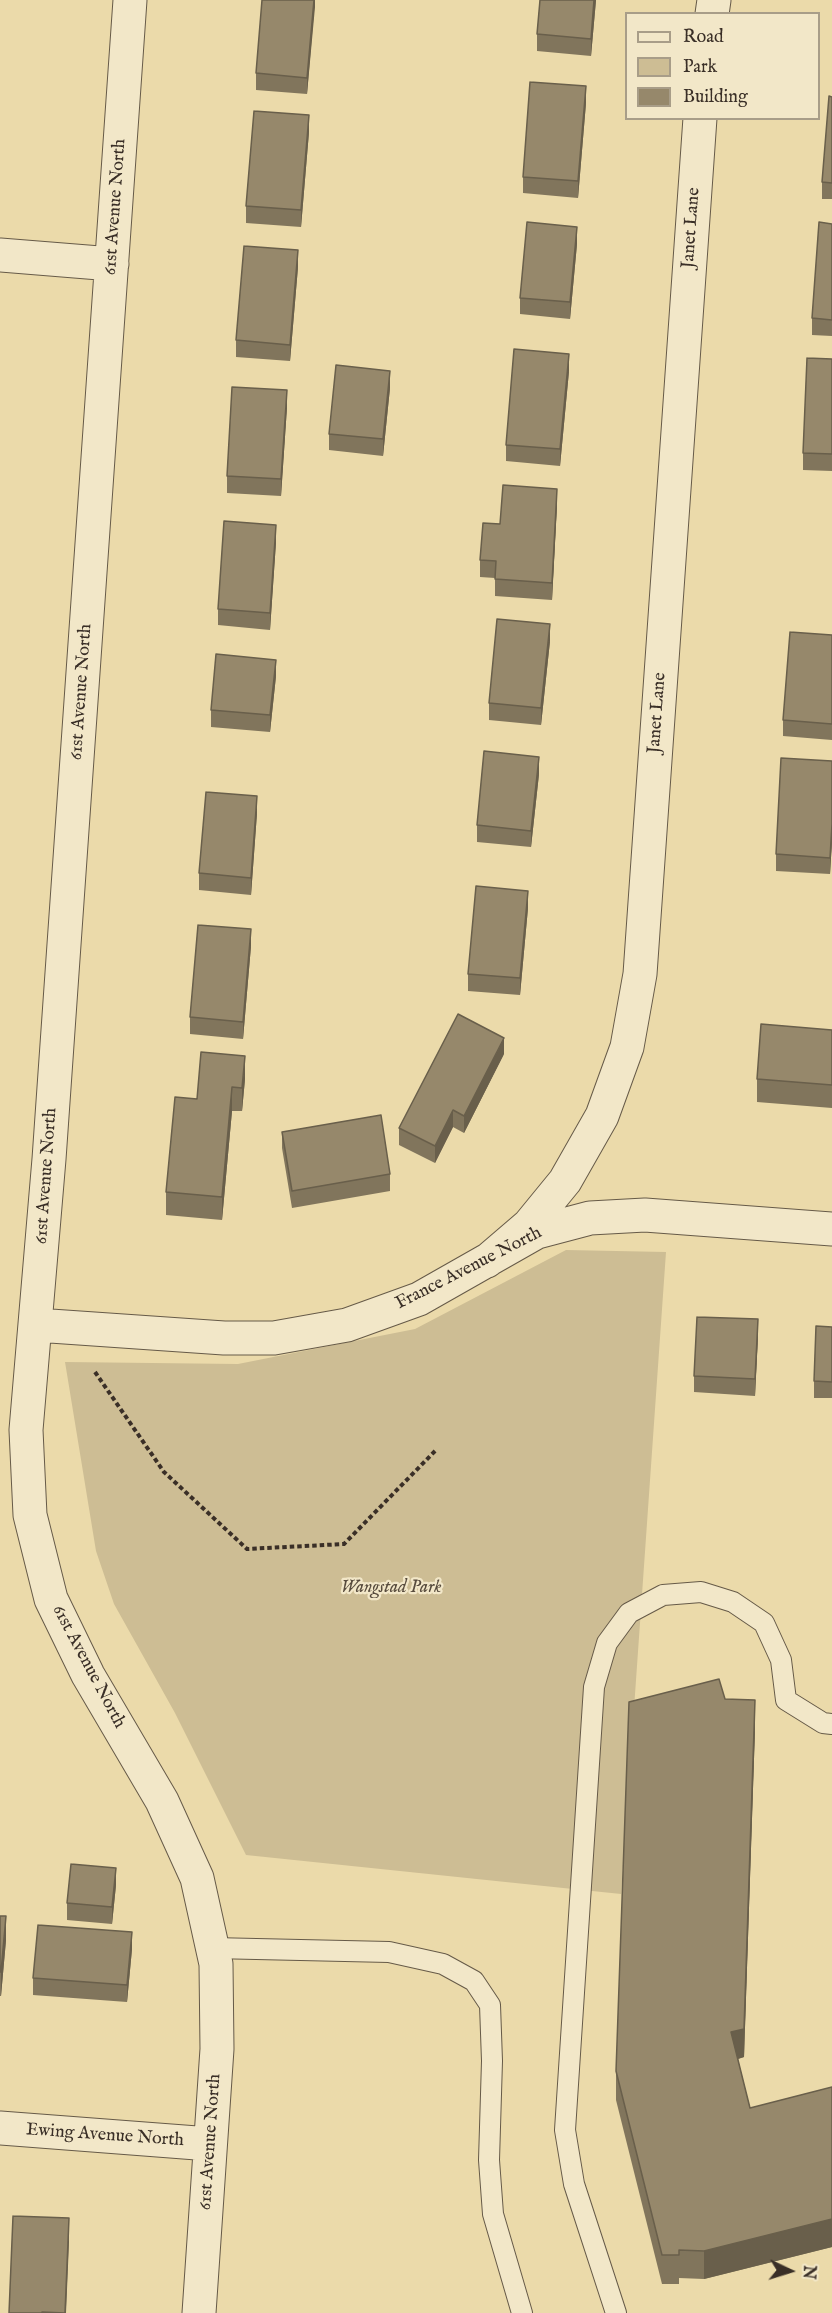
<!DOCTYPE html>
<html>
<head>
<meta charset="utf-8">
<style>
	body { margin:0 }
	#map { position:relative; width:832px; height:2313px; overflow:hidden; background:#ebdaaa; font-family:"IM FELL English",serif }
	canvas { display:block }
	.legend { position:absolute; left:625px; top:12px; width:195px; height:108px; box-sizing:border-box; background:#f2e7c8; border:2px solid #a89d88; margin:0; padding:8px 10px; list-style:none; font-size:18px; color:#3a2f27 }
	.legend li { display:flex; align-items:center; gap:12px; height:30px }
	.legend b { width:30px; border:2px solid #a89d88 }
	.north { position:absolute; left:760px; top:2241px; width:60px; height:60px; -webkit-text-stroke:4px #f2e7c8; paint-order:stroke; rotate:94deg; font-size:16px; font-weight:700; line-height:24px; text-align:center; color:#3a2f27 }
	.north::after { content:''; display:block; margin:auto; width:21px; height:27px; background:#3a2f27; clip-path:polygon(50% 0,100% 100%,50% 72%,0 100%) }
</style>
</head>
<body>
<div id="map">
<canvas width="832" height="2313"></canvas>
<ul class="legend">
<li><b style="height:8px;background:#f2e7c8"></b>Road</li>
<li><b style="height:16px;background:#cdbd94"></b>Park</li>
<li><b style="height:16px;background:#96886b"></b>Building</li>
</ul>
<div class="north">N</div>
</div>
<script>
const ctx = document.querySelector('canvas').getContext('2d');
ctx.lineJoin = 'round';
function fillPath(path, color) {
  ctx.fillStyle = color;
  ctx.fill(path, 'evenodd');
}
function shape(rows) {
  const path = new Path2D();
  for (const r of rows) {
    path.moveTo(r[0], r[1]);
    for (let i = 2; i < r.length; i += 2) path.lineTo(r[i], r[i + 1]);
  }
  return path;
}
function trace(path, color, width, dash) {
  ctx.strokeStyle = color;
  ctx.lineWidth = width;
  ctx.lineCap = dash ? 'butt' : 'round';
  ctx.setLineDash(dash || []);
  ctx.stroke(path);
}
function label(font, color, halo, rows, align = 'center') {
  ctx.font = font + ' "IM FELL English",serif';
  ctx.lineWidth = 4.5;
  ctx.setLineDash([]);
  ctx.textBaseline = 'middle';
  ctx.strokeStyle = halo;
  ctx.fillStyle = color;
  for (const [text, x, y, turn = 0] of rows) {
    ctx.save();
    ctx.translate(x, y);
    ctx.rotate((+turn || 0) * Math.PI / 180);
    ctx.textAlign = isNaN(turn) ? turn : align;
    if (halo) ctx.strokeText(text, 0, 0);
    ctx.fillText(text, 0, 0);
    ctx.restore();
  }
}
const green = shape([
	[566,1250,666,1252,621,1894,246,1855,175,1713,114,1604,96,1551,65,1362,238,1364,415,1329]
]);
const path = shape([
	[95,1372,164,1472,247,1549,344,1544,437,1449]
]);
const service = shape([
	[212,1948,389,1952,443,1964,474,1981,490,2005,492,2061,489,2160,493,2214,522,2313],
	[616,2313,574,2184,565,2130,594,1687,607,1643,629,1613,663,1595,701,1592,733,1602,764,1623,781,1660,786,1700,823,1723,832,1724]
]);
const minor = shape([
	[130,0,49,1159,26,1430,30,1515,51,1599,88,1675,162,1801,197,1878,216,1964,217,2049,199,2313],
	[712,14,714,0],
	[0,255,112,264],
	[487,1261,529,1225,565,1181,602,1116,627,1047,640,974,700,118],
	[36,1325,224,1338,274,1338,347,1325,419,1299,537,1232,590,1218,645,1215,832,1229],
	[0,2128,210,2144]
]);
const wall = shape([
	[315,0,307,94,256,90,256,73],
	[540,0,596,0,591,56,537,51,537,34],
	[832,97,832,199,822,199,822,182],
	[586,103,578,198,523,193,523,177],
	[309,132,301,227,246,223,246,206],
	[832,224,832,336,812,335,812,318],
	[577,244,570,319,520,314,520,298],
	[298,267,290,361,236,357,236,340],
	[832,359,832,471,803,470,803,453],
	[569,371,560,466,506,461,506,445],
	[390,388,383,456,329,450,329,434],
	[287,407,281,496,227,493,227,476],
	[557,505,552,600,495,596,495,578,480,577,480,560],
	[276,542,270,630,218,625,218,609],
	[832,635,832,740,783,736,783,720],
	[550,641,541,725,489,720,489,703],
	[276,676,270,732,211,727,211,710],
	[832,761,832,841,830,874,776,871,776,854],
	[539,774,531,847,477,842,477,825],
	[257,813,251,895,199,890,199,873],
	[528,908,520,995,468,991,468,974],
	[251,946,243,1039,190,1034,190,1017],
	[832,1030,832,1108,757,1102,757,1079],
	[504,1054,464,1133,453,1127,435,1163,399,1145,399,1128],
	[245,1079,242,1111,232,1111,222,1220,166,1215,166,1192,197,1099],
	[282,1132,390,1174,390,1191,292,1208,282,1148],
	[832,1327,832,1398,814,1398,814,1381],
	[758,1336,755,1396,694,1392,694,1376],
	[755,1729,744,2057,738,2059,750,2108,832,2087,832,2247,704,2279,679,2278,679,2284,662,2284,616,2100,616,2071],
	[116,1885,112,1924,67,1920,67,1903],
	[0,1916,6,1940,1,1996,0,1996],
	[132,1949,127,2002,33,1995,33,1978]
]);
const shadedWall = shape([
	[314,0,315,0,315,7,307,94,307,78],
	[594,0,596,0,591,56,591,39],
	[586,86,586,103,578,198,578,181],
	[309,115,309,132,301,227,301,210],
	[577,227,577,244,570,319,570,302],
	[298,250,298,267,290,361,290,345],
	[569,354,569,371,560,466,560,449],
	[390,371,390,388,383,456,383,439],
	[287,390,287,407,281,496,281,479],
	[557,489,557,505,552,600,552,583],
	[276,525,276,542,270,630,270,613],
	[550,624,550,641,541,725,541,708],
	[276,660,276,676,270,732,270,715],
	[539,757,539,774,531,847,531,831],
	[257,796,257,813,251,895,251,878],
	[832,824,832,841,830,874,830,858],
	[528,891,528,908,520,995,520,978],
	[251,929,251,946,243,1039,243,1022],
	[504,1038,504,1054,464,1133,464,1116],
	[245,1056,245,1079,242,1111,242,1088],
	[232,1087,232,1111,222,1220,222,1197],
	[453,1110,453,1127,435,1163,435,1146],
	[758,1319,758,1336,755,1396,755,1379],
	[755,1700,755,1729,744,2057,731,2061,731,2032],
	[116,1868,116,1885,112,1924,112,1907],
	[6,1916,6,1940,1,1996,1,1972],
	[132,1932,132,1949,127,2002,127,1985],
	[69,2218,69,2242,66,2313,65,2313],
	[832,2219,832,2247,704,2279,704,2251]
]);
const building = shape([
	[262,0,314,0,307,78,256,73,262,0],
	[540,0,594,0,591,39,537,34,540,0],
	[530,82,586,86,578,181,523,177,530,82],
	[829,96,832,97,832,183,822,182,829,96],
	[254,111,309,115,301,210,246,206,254,111],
	[527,222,577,227,570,302,520,298,527,222],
	[819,222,832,224,832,320,812,318,819,222],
	[244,246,298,250,290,345,236,340,244,246],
	[514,349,569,354,560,449,506,445,514,349],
	[807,358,832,359,832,454,803,453,807,358],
	[336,365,390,371,383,439,329,434,336,365],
	[232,387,287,390,281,479,227,476,232,387],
	[503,485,557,489,552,583,495,579,496,561,480,560,483,523,500,524,503,485],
	[224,521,276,525,270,613,218,609,224,521],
	[497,619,550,624,541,708,489,703,497,619],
	[790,632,832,635,832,724,783,720,790,632],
	[216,654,276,660,270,715,211,710,216,654],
	[484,751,539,757,531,831,477,825,484,751],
	[781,758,832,761,832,824,830,858,776,854,781,758],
	[206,792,257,796,251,878,199,873,206,792],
	[476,886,528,891,520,978,468,974,476,886],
	[198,925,251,929,243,1022,190,1017,198,925],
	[458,1014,504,1038,464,1116,453,1110,435,1146,399,1128,458,1014],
	[761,1024,832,1030,832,1085,757,1079,761,1024],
	[201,1052,245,1056,242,1088,232,1087,222,1197,166,1192,175,1097,197,1099,201,1052],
	[381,1115,390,1174,292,1191,282,1132,381,1115],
	[697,1317,758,1319,755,1379,694,1376,697,1317],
	[816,1326,832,1327,832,1382,814,1381,816,1326],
	[719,1679,725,1699,755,1700,744,2029,731,2032,750,2108,832,2087,832,2219,704,2251,679,2250,679,2255,662,2255,616,2071,629,1702,719,1679],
	[71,1864,116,1868,112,1907,67,1903,71,1864],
	[0,1916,6,1916,1,1972,0,1972,0,1916],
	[38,1925,132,1932,127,1985,33,1978,38,1925],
	[13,2216,69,2218,65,2313,42,2312,42,2313,9,2313,13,2216]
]);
const streetNames = [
	["61st Avenue North",116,207,-86],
	["Janet Lane",692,228,-86],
	["61st Avenue North",82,692,-86],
	["Janet Lane",658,713,-86],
	["61st Avenue North",47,1176,-86],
	["France Avenue North",469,1269,-27],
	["61st Avenue North",88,1667,62],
	["Ewing Avenue North",105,2136,4],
	["61st Avenue North",211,2142,-86]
];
const parkNames = [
	["Wangstad Park",391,1588]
];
fillPath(green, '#cdbd94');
trace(service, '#665a48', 22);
trace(minor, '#665a48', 35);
trace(path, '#3a2f27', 4, [4.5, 3]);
trace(service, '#f2e7c8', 20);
trace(minor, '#f2e7c8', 33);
fillPath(wall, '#81755c');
fillPath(shadedWall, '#695f4b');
fillPath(building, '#96886b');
trace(building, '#695f4b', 1.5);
label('18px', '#3a2f27', '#f2e7c8', streetNames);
label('italic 18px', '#574b3d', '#f2e7c8', parkNames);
</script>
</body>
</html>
